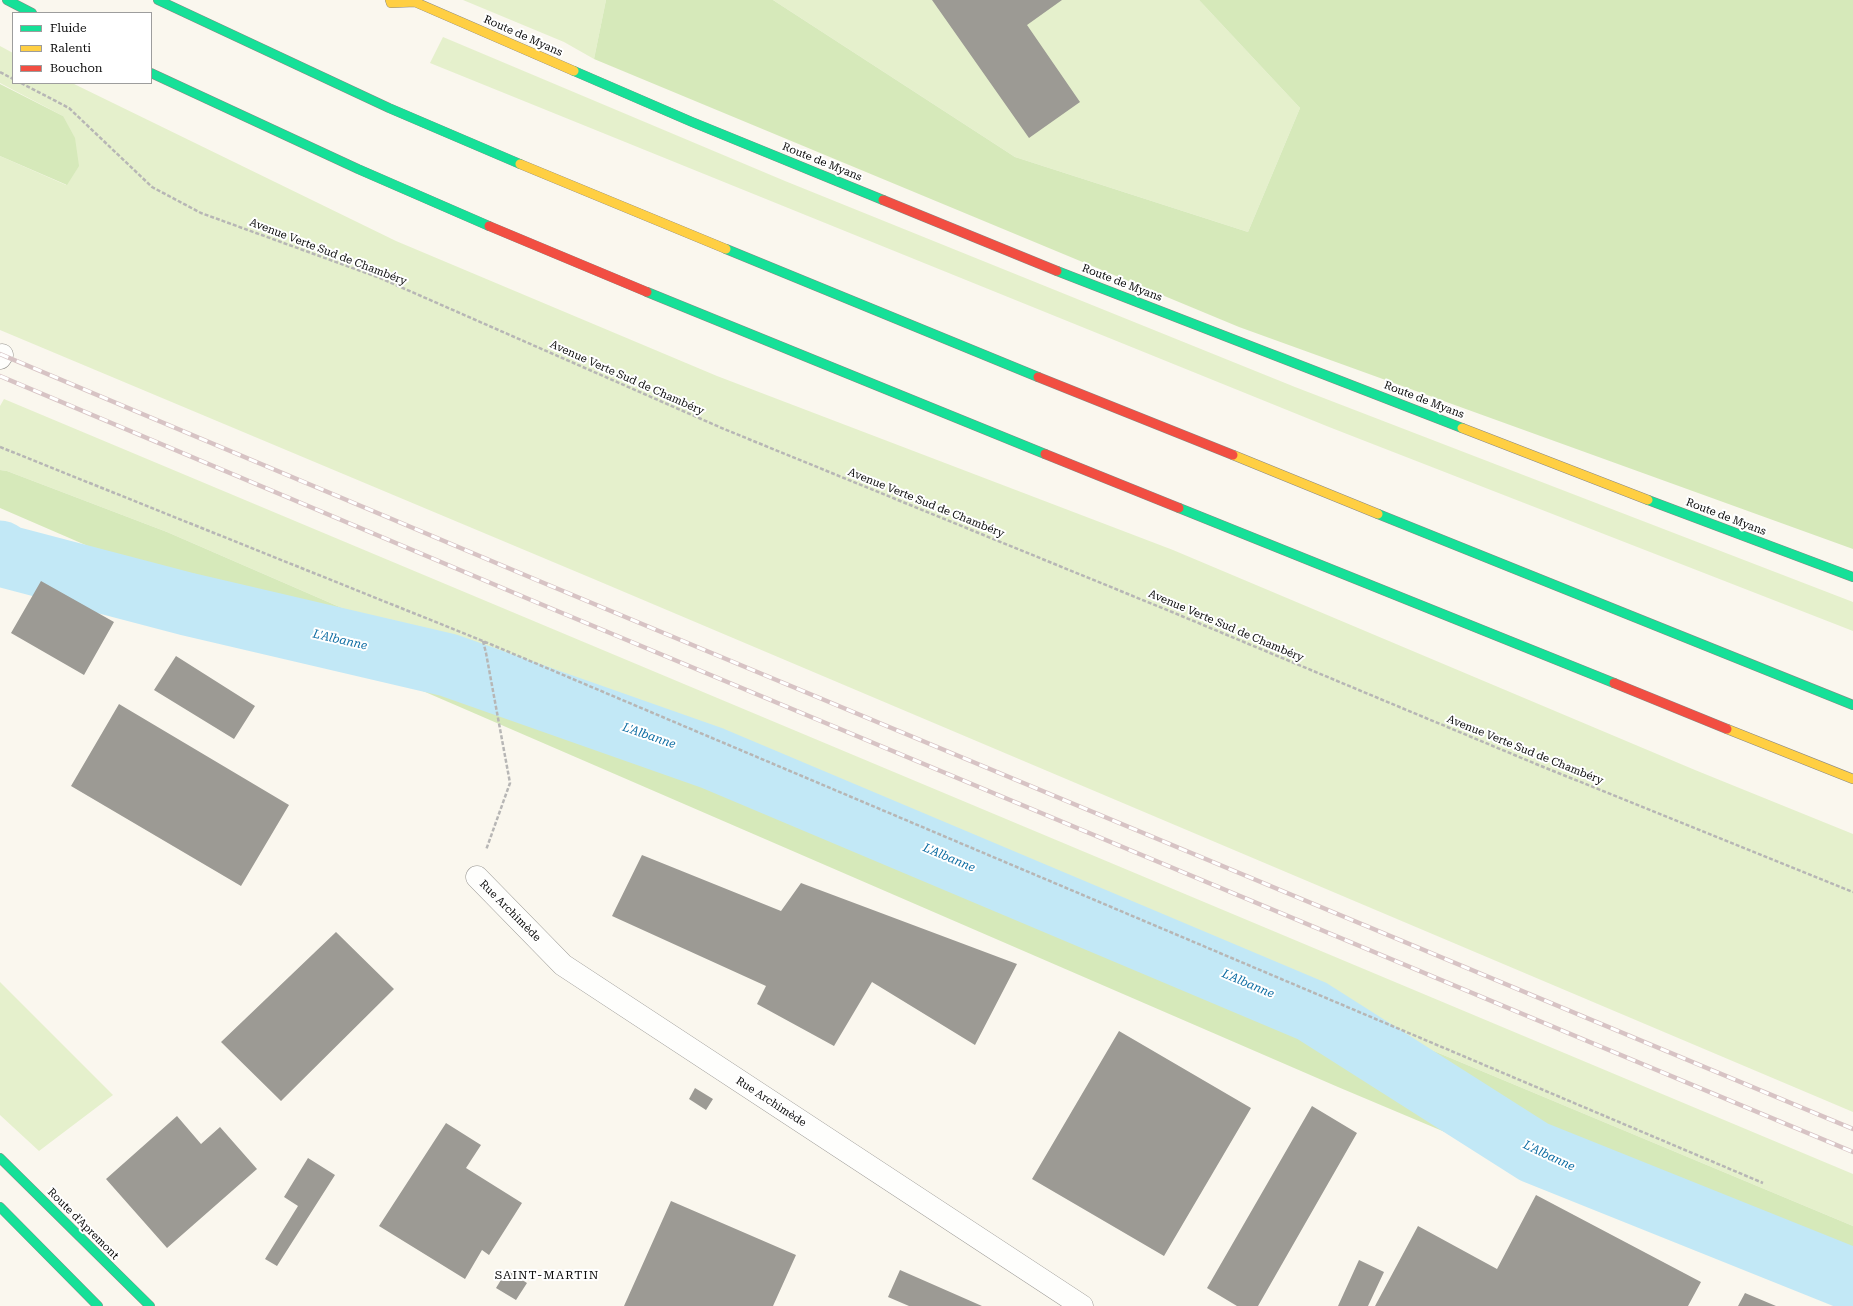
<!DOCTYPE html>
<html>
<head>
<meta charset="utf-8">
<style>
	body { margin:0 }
	#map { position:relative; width:1853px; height:1306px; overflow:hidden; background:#faf7ee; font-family:"Roboto Serif",serif }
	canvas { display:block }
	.legend { position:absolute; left:12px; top:12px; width:140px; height:72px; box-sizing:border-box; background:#fff; border:1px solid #9d9d9d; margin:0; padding:5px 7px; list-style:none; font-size:12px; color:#0b0b0b }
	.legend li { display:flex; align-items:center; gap:8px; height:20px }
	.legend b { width:20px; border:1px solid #9d9d9d }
</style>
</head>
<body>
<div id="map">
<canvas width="1853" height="1306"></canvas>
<ul class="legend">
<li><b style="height:5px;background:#16e098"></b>Fluide</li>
<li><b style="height:5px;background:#ffcf43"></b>Ralenti</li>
<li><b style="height:5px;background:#f24e42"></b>Bouchon</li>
</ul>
</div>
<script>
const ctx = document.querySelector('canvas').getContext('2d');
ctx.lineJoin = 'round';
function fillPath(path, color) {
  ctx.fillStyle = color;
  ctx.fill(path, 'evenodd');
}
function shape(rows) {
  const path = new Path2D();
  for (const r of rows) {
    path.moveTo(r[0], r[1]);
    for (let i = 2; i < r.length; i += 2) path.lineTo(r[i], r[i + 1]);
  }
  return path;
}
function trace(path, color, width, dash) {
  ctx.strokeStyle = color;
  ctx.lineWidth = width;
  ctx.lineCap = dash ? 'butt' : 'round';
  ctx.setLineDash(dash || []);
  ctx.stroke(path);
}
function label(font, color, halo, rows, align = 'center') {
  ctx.font = font + ' "Roboto Serif",serif';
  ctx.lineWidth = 4;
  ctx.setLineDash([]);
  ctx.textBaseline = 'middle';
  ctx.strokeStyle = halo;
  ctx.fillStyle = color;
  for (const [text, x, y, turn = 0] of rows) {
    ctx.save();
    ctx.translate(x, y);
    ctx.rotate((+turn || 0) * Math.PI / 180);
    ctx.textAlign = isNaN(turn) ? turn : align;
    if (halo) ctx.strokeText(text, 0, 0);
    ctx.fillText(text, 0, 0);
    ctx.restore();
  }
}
const green = shape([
	[463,0,606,0,594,59,564,42],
	[773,0,1199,0,1300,108,1248,232,1015,157],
	[443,37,785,181,1295,387,1853,602,1853,631,1329,427,430,63],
	[0,46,13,53,13,83,72,83,396,241,717,376,1173,550,1695,770,1853,834,1853,1112,596,580,0,330,0,156,66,185,63,116,0,83],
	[4,399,1853,1174,1853,1226,660,728,342,608,167,532,7,471,0,470,0,406],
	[0,982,113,1095,39,1151,0,1115]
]);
const forest = shape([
	[606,0,773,0,1015,157,1248,232,1300,108,1199,0,1853,0,1853,549,1239,327,594,59],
	[0,84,63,116,75,138,79,166,67,185,0,156],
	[0,470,7,471,167,532,342,608,660,728,1853,1226,1853,1304,1338,1087,0,508]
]);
const river = shape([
	[0,552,8,557,187,604,448,665,712,758,1312,1011,1534,1152,1853,1280]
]);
const building = shape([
	[932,0,1062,0,1027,25,1080,102,1029,138],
	[41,581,114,622,84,675,11,633],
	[176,656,255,706,234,739,154,690],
	[119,704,289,805,241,886,71,786],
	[642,855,781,911,801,883,1017,964,975,1045,872,982,834,1046,757,1004,766,986,612,916],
	[336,932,394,989,281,1101,221,1042],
	[1119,1031,1251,1108,1164,1256,1032,1179],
	[695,1088,713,1099,706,1110,689,1099],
	[1312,1106,1357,1133,1258,1306,1237,1306,1207,1288],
	[177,1116,201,1144,220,1127,257,1169,167,1248,106,1179],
	[446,1123,481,1145,466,1168,522,1203,489,1255,482,1250,465,1279,379,1226],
	[308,1158,335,1175,277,1266,265,1259,298,1206,284,1197],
	[1536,1195,1701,1282,1688,1306,1375,1306,1418,1226,1497,1269],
	[671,1201,796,1255,773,1306,624,1306],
	[1359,1260,1384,1272,1368,1306,1338,1306],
	[507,1270,527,1283,516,1300,496,1288],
	[900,1270,982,1306,909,1306,888,1297],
	[1745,1293,1776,1306,1738,1306]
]);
const path = shape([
	[0,72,13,79],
	[21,83,69,108,152,187,201,213,380,278,724,429,1172,612,1536,764,1853,892],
	[0,447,483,641,1763,1183],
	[483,641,486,653,510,783,486,850]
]);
const street = shape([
	[0,358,2,355],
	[477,877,563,965,1082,1306]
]);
const fast = shape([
	[7,0,32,13],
	[158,0,389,108,520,164],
	[574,71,692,122,883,200],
	[151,73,358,169,489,226],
	[726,249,1038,377],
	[1057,271,1462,428],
	[647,292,1045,454],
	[1648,500,1853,577],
	[1179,508,1614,683],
	[1378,514,1853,705],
	[0,1158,150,1306],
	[0,1207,98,1306]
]);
const slow = shape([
	[390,0,391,3,415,2,574,71],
	[520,164,726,249],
	[1462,428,1648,500],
	[1233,455,1378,514],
	[1727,729,1853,779]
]);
const jam = shape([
	[883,200,1057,271],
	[489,226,647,292],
	[1038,377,1233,455],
	[1045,454,1179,508],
	[1614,683,1727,729]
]);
const rail = shape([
	[0,354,539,581,1853,1129],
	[0,376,531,600,1853,1152]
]);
const streetNames = [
	["Route de Myans",523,36,24],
	["Route de Myans",822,162,22],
	["Avenue Verte Sud de Chambéry",328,252,21],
	["Route de Myans",1122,283,21],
	["Avenue Verte Sud de Chambéry",627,378,24],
	["Route de Myans",1424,400,21],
	["Avenue Verte Sud de Chambéry",926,503,22],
	["Route de Myans",1726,517,21],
	["Avenue Verte Sud de Chambéry",1226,626,23],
	["Avenue Verte Sud de Chambéry",1525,750,22],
	["Rue Archimède",510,911,45],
	["Rue Archimède",771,1102,33],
	["Route d'Apremont",83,1224,45]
];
const waterNames = [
	["L'Albanne",340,640,13],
	["L'Albanne",649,736,19],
	["L'Albanne",949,858,23],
	["L'Albanne",1248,984,23],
	["L'Albanne",1549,1156,25]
];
const neighbourhoodNames = [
	["SAINT-MARTIN",547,1275]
];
fillPath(green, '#e5f0cc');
fillPath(forest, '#d6e9ba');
trace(river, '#c2e8f6', 63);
fillPath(building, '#9c9a94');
trace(street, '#93918d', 23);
trace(fast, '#898884', 10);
trace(slow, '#898884', 10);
trace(jam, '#898884', 10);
trace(path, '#b7b6b5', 2.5, [4, 2]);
trace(street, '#fefefc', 22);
trace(fast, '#16e098', 9);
trace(slow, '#ffcf43', 9);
trace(jam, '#f24e42', 9);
trace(rail, '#d7c3c4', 4.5);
trace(rail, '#fff', 3, [9]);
label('11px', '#0b0b0b', '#fff', streetNames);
label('italic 12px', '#0e6da3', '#fff', waterNames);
ctx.letterSpacing = '1px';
label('12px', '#0b0b0b', '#fff', neighbourhoodNames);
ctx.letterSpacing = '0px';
</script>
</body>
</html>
